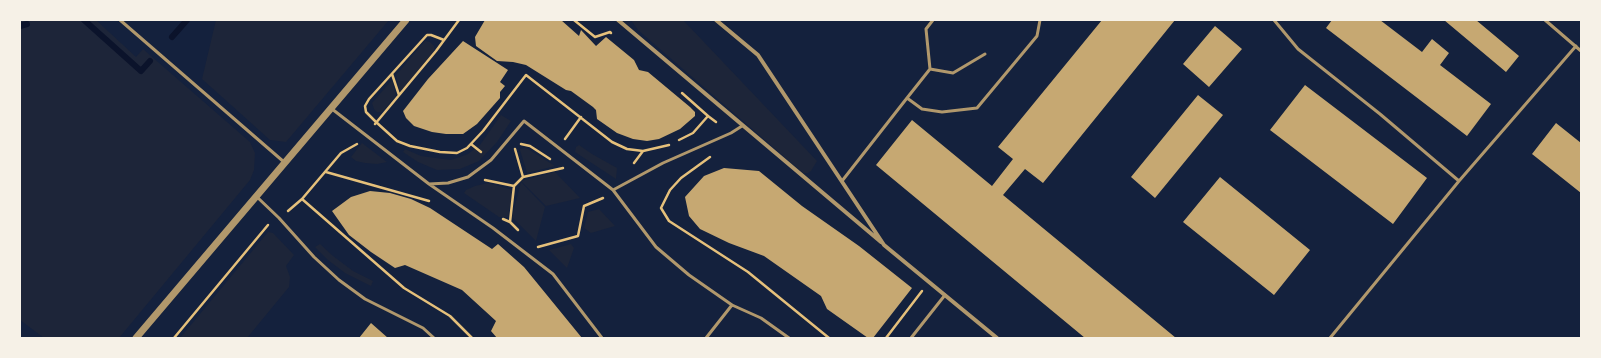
<!DOCTYPE html>
<html>
<head>
<meta charset="utf-8">
<style>
	body { margin:0 }
	#map { position:relative; width:1601px; height:358px; overflow:hidden; background:#14213d; font-family:Ubuntu,sans-serif }
	canvas { display:block }
	.frame { position:absolute; inset:0; border:21px solid #f6f1e7; pointer-events:none }
</style>
</head>
<body>
<div id="map">
<canvas width="1601" height="358"></canvas>
<div class="frame"></div>
</div>
<script>
const ctx = document.querySelector('canvas').getContext('2d');
ctx.lineJoin = 'round';
function fillPath(path, color) {
  ctx.fillStyle = color;
  ctx.fill(path, 'evenodd');
}
function shape(rows) {
  const path = new Path2D();
  for (const r of rows) {
    path.moveTo(r[0], r[1]);
    for (let i = 2; i < r.length; i += 2) path.lineTo(r[i], r[i + 1]);
  }
  return path;
}
function trace(path, color, width, dash) {
  ctx.strokeStyle = color;
  ctx.lineWidth = width;
  ctx.lineCap = dash ? 'butt' : 'round';
  ctx.setLineDash(dash || []);
  ctx.stroke(path);
}
const green = shape([
	[20,20,96,20,136,57,143,49,250,142,255,153,254,170,250,180,119,338,44,338,20,320],
	[216,20,389,20,286,142,270,140,202,79],
	[631,20,683,20,817,161,811,171,808,173,803,173,638,30],
	[425,41,430,42,434,46,434,52,400,92,396,75],
	[392,80,396,96,382,112,377,112,374,109,372,103],
	[501,115,511,121,497,142,479,161,460,169,437,170,418,162,403,152,405,149,421,156,451,160,468,154,480,145],
	[362,143,387,162,377,164,365,163,356,161,351,157],
	[579,145,592,154,617,168,616,179,575,152,576,147],
	[525,148,528,149,555,166,527,173,520,150,520,149],
	[555,172,580,198,546,206,521,181],
	[521,182,545,207,536,241,512,217],
	[488,183,513,190,508,217,499,217,464,193,466,190,475,186],
	[599,209,615,226,591,233,584,228,588,212],
	[268,232,273,233,294,255,286,266,290,277,289,287,247,338,180,338],
	[320,244,333,256,353,271,373,281,371,286,345,273,328,260,315,247],
	[571,244,574,248,567,268,549,250]
]);
const stream = shape([
	[84,20,141,71,150,61],
	[20,26,27,24],
	[172,37,187,20]
]);
const building = shape([
	[485,20,561,20,579,36,581,30,596,46,606,37,634,60,639,70,648,72,690,107,695,112,695,116,680,129,659,139,647,141,633,139,617,133,597,119,596,110,593,107,571,91,566,90,526,65,513,62,497,61,476,46,475,37],
	[1102,20,1175,20,1043,183,1025,169,1003,195,1176,338,1085,338,876,165,912,120,992,186,1013,159,998,147],
	[1332,20,1380,20,1422,52,1432,39,1449,53,1440,65,1491,104,1467,136,1326,28],
	[1444,20,1476,20,1519,56,1506,72],
	[1215,26,1242,49,1209,87,1183,64],
	[463,41,508,70,500,82,505,86,500,92,500,98,477,124,463,134,446,134,432,132,414,126,406,118,403,111,428,79],
	[1305,85,1427,178,1393,224,1270,130],
	[1198,95,1223,115,1155,198,1131,177],
	[1556,123,1581,143,1581,193,1532,154],
	[724,168,759,171,802,206,859,246,912,288,873,338,868,338,827,309,821,296,764,256,729,243,700,229,689,216,685,197,704,176],
	[1220,177,1310,250,1274,295,1183,222],
	[370,191,390,193,411,199,430,208,492,249,498,244,524,267,582,338,497,338,491,331,496,321,462,290,405,265,395,268,371,252,349,235,332,211,351,197],
	[371,323,388,338,359,338]
]);
const path = shape([
	[574,20,595,37,610,32,611,33],
	[444,40,431,35,427,35,369,99,365,106,366,112,376,122,397,141,410,146,440,152,457,153,467,148,483,131,526,75,612,142,627,149,643,151,669,145],
	[392,74,399,95],
	[708,116,716,122],
	[375,124,436,51,459,20],
	[565,139,581,117],
	[679,140,693,133,708,116,682,93],
	[471,144,481,152],
	[521,144,530,146,550,159],
	[515,149,523,177,563,168],
	[710,157,681,178,670,190,661,208,669,221,748,272,829,338],
	[634,163,643,151],
	[326,172,429,201],
	[485,180,514,186,510,222,518,230],
	[514,186,523,177],
	[302,199,404,288,450,316,472,338],
	[288,211,302,199,341,153,357,144],
	[503,219,510,222],
	[538,247,578,236,584,206,603,198],
	[174,338,268,225],
	[886,338,922,291]
]);
const service = shape([
	[120,20,284,162],
	[933,20,926,29,930,69,907,98,922,109,942,112,977,108,1037,36,1040,20],
	[1274,20,1298,49,1380,114,1459,181],
	[1545,20,1581,51],
	[930,69,953,73,985,54],
	[332,109,429,184,493,228,553,274,602,338],
	[842,181,907,98],
	[429,184,448,183,468,177,491,160,524,121,613,190,663,163,731,133,742,126],
	[613,190,656,247,689,275,732,305,761,318,789,338],
	[257,197,279,218,314,257,339,280,365,299,423,328,434,338],
	[706,338,732,305],
	[911,338,945,295],
	[1330,338,1459,181,1576,46]
]);
const minor = shape([
	[618,20,881,242],
	[716,20,758,55,884,245,997,338]
]);
const tertiary = shape([
	[136,338,406,20]
]);
fillPath(green, '#1d2539');
trace(stream, '#0b132b', 6);
fillPath(building, '#c6a872');
trace(path, '#e5c07b', 2.5);
trace(service, '#b1986c', 3);
trace(minor, '#b1986c', 4);
trace(tertiary, '#b1986c', 7);
</script>
</body>
</html>
